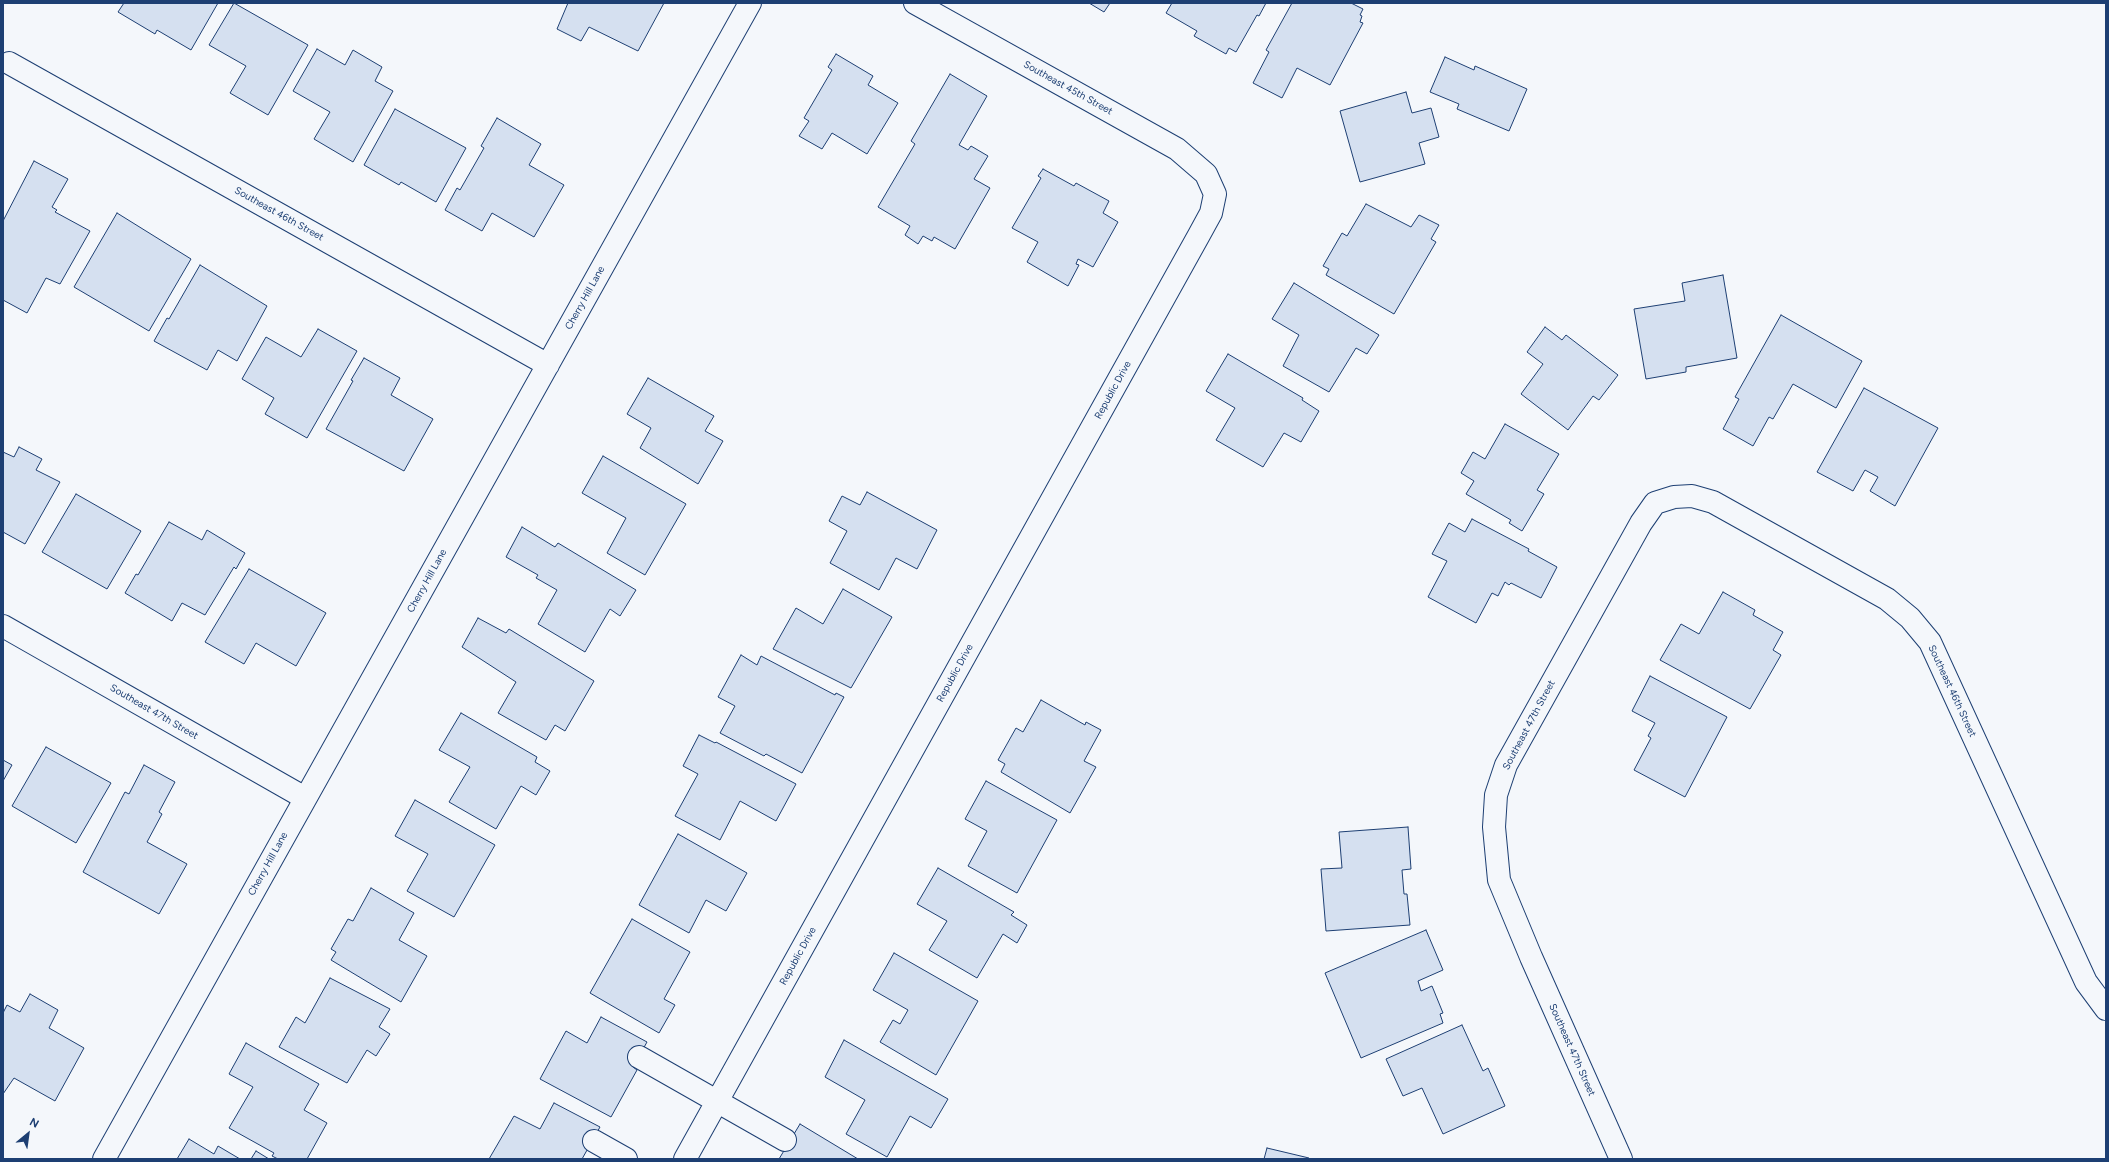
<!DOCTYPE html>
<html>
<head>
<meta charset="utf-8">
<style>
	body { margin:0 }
	#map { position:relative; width:2109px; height:1162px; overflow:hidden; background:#f4f7fb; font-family:Figtree,sans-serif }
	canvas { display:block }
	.frame { position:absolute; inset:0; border:4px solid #1d3f73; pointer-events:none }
	.north { position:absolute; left:8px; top:1114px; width:40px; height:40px; -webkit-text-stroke:3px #f4f7fb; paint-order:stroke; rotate:29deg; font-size:11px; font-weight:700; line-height:16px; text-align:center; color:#1d3f73 }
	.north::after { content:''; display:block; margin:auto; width:14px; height:18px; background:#1d3f73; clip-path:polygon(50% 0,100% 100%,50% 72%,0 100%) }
</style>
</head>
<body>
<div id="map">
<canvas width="2109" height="1162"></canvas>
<div class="frame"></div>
<div class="north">N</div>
</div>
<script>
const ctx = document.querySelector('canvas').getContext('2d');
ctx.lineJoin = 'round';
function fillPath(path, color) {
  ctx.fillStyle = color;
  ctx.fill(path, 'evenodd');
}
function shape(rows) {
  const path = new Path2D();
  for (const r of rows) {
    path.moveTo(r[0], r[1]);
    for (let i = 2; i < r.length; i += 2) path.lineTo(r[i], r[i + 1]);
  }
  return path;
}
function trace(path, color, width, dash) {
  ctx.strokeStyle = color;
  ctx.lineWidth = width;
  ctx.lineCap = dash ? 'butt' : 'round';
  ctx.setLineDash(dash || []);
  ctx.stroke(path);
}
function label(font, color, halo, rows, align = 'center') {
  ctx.font = font + ' Figtree,sans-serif';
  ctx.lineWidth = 3;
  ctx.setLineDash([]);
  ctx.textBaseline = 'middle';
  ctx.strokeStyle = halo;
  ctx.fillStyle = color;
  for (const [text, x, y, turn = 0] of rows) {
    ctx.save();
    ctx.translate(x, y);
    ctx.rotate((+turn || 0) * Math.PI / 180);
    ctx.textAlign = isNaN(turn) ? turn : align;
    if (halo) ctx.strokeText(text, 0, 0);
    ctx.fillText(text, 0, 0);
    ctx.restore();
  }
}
const building = shape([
	[124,3,218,3,191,50,157,30,155,34,118,12,124,3],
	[234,3,308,45,268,115,230,93,246,66,209,45,234,3],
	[568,3,664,3,638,51,589,27,581,41,557,29,568,3],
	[1089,3,1110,3,1104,12,1089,3],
	[1172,3,1266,3,1259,16,1257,15,1236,52,1229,48,1226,54,1194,36,1197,31,1166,13,1172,3],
	[1292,3,1351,3,1363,9,1360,15,1362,16,1360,22,1363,23,1330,85,1297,68,1282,98,1253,83,1269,52,1266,50,1292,3],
	[317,49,345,65,353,50,382,67,375,81,393,91,353,162,314,139,330,112,293,91,317,49],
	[836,54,873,76,868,85,898,103,867,154,832,133,822,149,799,136,809,121,804,118,832,70,828,67,836,54],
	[1445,57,1474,70,1475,66,1527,89,1509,131,1457,109,1459,104,1430,92,1445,57],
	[950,74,987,96,959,145,968,150,971,146,988,156,974,179,990,188,955,249,934,237,932,241,923,236,918,244,905,235,910,226,878,207,915,144,911,141,950,74],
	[1406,92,1412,113,1431,108,1439,137,1419,143,1425,164,1360,182,1340,111,1406,92],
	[395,109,466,148,436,202,401,182,399,185,364,165,395,109],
	[497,118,541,144,529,165,564,185,534,237,492,213,482,231,445,210,457,188,460,190,484,148,481,146,497,118],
	[34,161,68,179,52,207,57,210,55,212,90,231,60,284,46,278,27,313,3,300,3,221,34,161],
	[1043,169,1074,186,1076,183,1109,201,1103,213,1118,222,1093,267,1078,259,1076,264,1079,265,1068,286,1027,262,1038,242,1012,228,1041,178,1038,176,1043,169],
	[1366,204,1411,227,1419,215,1439,225,1431,239,1436,242,1394,314,1326,275,1329,269,1323,266,1342,233,1347,236,1366,204],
	[117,213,191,259,149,331,74,287,117,213],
	[200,265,267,306,237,361,218,350,207,370,154,341,167,318,169,319,200,265],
	[1723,275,1737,358,1686,367,1686,372,1646,379,1634,309,1685,301,1682,283,1723,275],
	[1294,283,1379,335,1367,354,1356,348,1329,392,1283,366,1299,335,1272,319,1294,283],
	[1781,315,1862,361,1836,408,1793,384,1773,419,1769,417,1753,446,1723,429,1739,399,1735,397,1781,315],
	[1545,327,1562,340,1566,335,1618,375,1599,400,1593,396,1568,430,1521,394,1543,364,1527,352,1545,327],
	[318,329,357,351,307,438,265,414,274,398,242,379,266,337,301,357,318,329],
	[1228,354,1303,398,1302,400,1319,411,1301,442,1284,433,1263,467,1216,440,1235,408,1206,391,1228,354],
	[364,358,400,378,391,395,433,419,404,471,326,429,353,381,351,380,364,358],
	[648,378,714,416,705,431,723,441,698,484,640,448,651,428,627,414,648,378],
	[1864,388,1938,428,1895,506,1870,491,1878,477,1865,470,1853,491,1817,472,1864,388],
	[1505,424,1559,454,1537,490,1544,494,1522,531,1509,523,1511,520,1466,494,1474,481,1461,473,1473,452,1485,459,1505,424],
	[19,447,42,459,36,470,60,482,25,544,3,532,3,452,14,457,19,447],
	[603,456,686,504,645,575,607,553,626,518,582,493,603,456],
	[867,492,937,530,917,569,896,558,879,590,830,563,847,531,829,521,842,496,860,505,867,492],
	[76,494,141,531,107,589,42,552,76,494],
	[1472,519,1529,549,1528,551,1557,567,1541,598,1511,583,1509,585,1505,582,1498,596,1492,593,1476,623,1428,597,1447,561,1432,554,1449,523,1465,532,1472,519],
	[169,522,202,540,207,530,245,553,236,569,234,567,205,615,182,603,172,621,125,593,136,574,138,575,169,522],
	[522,527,555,547,558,543,636,590,620,616,610,609,585,652,538,624,557,590,536,578,538,575,506,557,522,527],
	[249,569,326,613,296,666,256,643,244,664,205,642,249,569],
	[843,589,892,617,851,688,773,649,796,608,823,624,843,589],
	[1723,592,1755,610,1753,615,1783,632,1773,650,1781,655,1750,709,1660,660,1681,624,1699,634,1723,592],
	[478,618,506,633,509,629,594,681,565,731,555,725,546,740,498,713,516,682,462,647,478,618],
	[741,655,757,665,761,656,835,695,836,693,844,697,802,773,766,754,764,756,720,733,735,706,718,697,741,655],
	[1650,676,1727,717,1685,797,1634,770,1651,738,1648,736,1655,723,1632,711,1650,676],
	[1041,700,1085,725,1086,722,1101,730,1084,761,1096,767,1070,813,1001,772,1005,764,998,760,1016,728,1023,732,1041,700],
	[461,713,537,757,535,762,550,771,536,795,521,786,496,829,449,802,470,767,439,750,461,713],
	[699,735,715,743,716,742,796,784,776,821,740,801,720,840,675,816,698,774,683,766,699,735],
	[46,747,111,783,76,843,12,806,46,747],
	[3,760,12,765,3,781,3,760],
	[144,765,175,782,159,812,162,814,147,842,187,864,159,914,83,872,125,792,129,794,144,765],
	[986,781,1057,820,1017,893,968,866,987,831,965,819,986,781],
	[415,800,495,845,454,917,407,891,428,854,395,836,415,800],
	[1408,827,1411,869,1402,870,1404,894,1407,894,1410,925,1326,931,1321,869,1342,868,1339,832,1408,827],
	[678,834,747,873,726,911,706,900,689,933,639,905,678,834],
	[938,868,1014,912,1011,915,1027,925,1017,943,1003,934,977,978,929,950,947,921,917,904,938,868],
	[371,888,414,913,399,940,427,956,401,1002,331,960,336,952,331,949,348,919,353,921,371,888],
	[632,919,690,952,664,999,675,1005,659,1033,590,993,632,919],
	[1426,930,1443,970,1418,981,1421,991,1432,986,1443,1013,1440,1014,1443,1023,1361,1058,1325,973,1426,930],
	[894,953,978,1001,936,1075,880,1042,893,1020,900,1024,908,1010,873,990,894,953],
	[330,978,390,1009,379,1027,390,1034,376,1056,367,1050,347,1083,279,1047,296,1017,305,1023,330,978],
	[30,994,58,1010,49,1028,84,1048,55,1101,14,1078,3,1094,3,1013,7,1005,20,1012,30,994],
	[601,1017,647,1042,633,1067,637,1070,611,1117,540,1079,566,1031,587,1043,601,1017],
	[1462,1025,1483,1071,1488,1068,1505,1106,1443,1134,1422,1088,1403,1096,1386,1059,1462,1025],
	[844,1040,948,1099,931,1128,910,1116,887,1157,846,1134,865,1100,825,1077,844,1040],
	[246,1043,319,1084,304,1110,327,1123,307,1159,278,1159,272,1156,274,1153,229,1128,253,1087,229,1074,246,1043],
	[554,1103,600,1127,582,1159,489,1159,514,1116,540,1129,554,1103],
	[800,1124,858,1159,779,1159,800,1124],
	[189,1139,214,1154,218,1146,240,1159,177,1159,189,1139],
	[1267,1148,1309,1158,1309,1159,1264,1159,1267,1148],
	[256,1151,269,1159,251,1159,256,1151]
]);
const minor = shape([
	[9,63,548,365],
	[3,626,305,798],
	[639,1057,785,1140],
	[594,1141,626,1159],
	[104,1159,750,3],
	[685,1159,1199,235,1211,213,1215,194,1206,174,1177,149,915,3],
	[1621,1159,1531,957,1499,880,1494,827,1496,795,1506,765,1641,523,1655,503,1674,497,1692,496,1713,502,1887,599,1910,618,1930,642,2086,982,2106,1009]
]);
const streetNames = [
	["Southeast 45th Street",1068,88,29],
	["Southeast 46th Street",279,214,29],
	["Cherry Hill Lane",585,298,-61],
	["Republic Drive",1113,390,-61],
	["Cherry Hill Lane",427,581,-61],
	["Republic Drive",955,673,-61],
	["Southeast 46th Street",1952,691,65],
	["Southeast 47th Street",154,712,30],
	["Southeast 47th Street",1529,725,-62],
	["Cherry Hill Lane",268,864,-61],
	["Republic Drive",798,956,-61],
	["Southeast 47th Street",1572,1050,66]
];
fillPath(building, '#d5e0f0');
trace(building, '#1d3f73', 1);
trace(minor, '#1d3f73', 24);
trace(minor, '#f4f7fb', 22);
label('10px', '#1d3f73', '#f4f7fb', streetNames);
</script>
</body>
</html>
